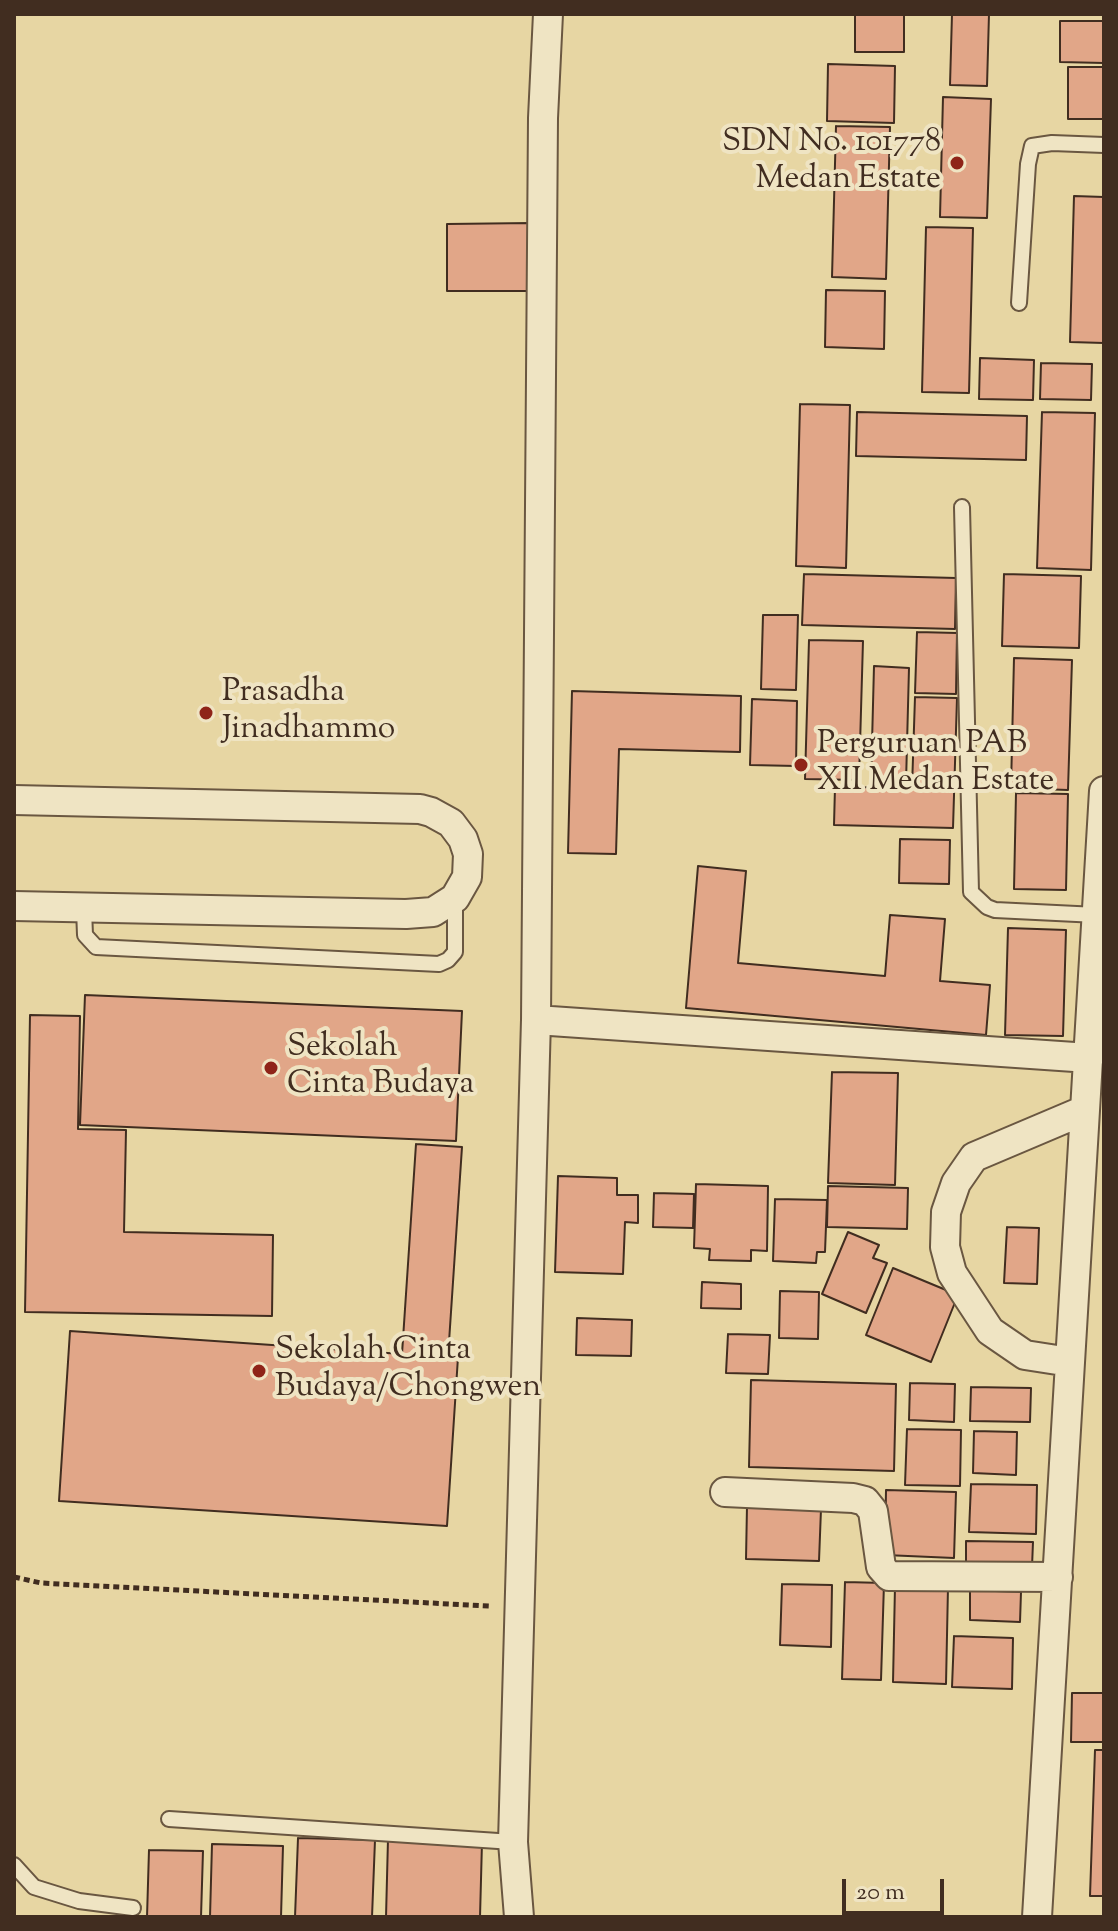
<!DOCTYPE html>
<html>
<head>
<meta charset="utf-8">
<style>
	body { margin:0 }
	#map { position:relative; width:1118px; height:1931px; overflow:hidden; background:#e7d6a3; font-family:"Sorts Mill Goudy",serif }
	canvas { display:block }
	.frame { position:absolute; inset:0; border:16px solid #412d20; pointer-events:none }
	.scale { position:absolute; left:842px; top:1879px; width:102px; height:36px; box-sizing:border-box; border:4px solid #412d20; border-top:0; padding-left:10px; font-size:24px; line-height:28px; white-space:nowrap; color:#412d20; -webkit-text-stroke:6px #efe4c3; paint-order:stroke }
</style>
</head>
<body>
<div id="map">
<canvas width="1118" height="1931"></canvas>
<div class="frame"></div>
<div class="scale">20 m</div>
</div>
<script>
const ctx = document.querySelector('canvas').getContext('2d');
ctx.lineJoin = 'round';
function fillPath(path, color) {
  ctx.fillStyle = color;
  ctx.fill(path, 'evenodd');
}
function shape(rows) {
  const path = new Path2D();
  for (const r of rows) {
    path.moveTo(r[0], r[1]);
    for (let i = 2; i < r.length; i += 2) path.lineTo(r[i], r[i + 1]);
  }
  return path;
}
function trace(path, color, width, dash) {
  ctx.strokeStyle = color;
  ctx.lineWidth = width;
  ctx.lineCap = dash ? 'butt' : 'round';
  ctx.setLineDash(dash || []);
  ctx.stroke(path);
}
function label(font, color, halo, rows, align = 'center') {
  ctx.font = font + ' "Sorts Mill Goudy",serif';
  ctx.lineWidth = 8;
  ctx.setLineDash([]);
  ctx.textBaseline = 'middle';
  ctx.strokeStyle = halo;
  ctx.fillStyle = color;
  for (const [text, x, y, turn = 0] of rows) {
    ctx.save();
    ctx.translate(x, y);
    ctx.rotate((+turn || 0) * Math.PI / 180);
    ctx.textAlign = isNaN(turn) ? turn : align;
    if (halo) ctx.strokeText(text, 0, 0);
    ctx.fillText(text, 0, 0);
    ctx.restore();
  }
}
const building = shape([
	[855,14,904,14,904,52,855,52,855,14],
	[952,14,989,14,987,86,950,85,952,14],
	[1060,21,1104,21,1104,63,1060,62,1060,21],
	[828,64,895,66,894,123,827,121,828,64],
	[1068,67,1104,67,1104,119,1068,119,1068,67],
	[943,97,991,99,987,218,940,217,943,97],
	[836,126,890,127,886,279,832,277,836,126],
	[1074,196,1104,197,1104,343,1070,342,1074,196],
	[532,223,532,291,447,291,447,224,532,223],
	[926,227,973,228,969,393,922,392,926,227],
	[826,290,885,291,884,349,825,347,826,290],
	[980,358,1034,360,1033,400,979,399,980,358],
	[1041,363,1092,364,1091,400,1040,399,1041,363],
	[800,404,850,405,846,568,796,566,800,404],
	[857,412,1027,416,1026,460,856,456,857,412],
	[1042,412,1095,413,1091,570,1037,568,1042,412],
	[804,574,956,578,955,629,802,625,804,574],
	[1004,574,1081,576,1079,648,1002,646,1004,574],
	[763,615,798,615,796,690,761,689,763,615],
	[917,632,957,633,956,694,915,693,917,632],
	[809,640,863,641,859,780,805,779,809,640],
	[1014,658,1072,660,1068,790,1011,788,1014,658],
	[874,666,909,668,906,783,871,782,874,666],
	[572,691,741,696,740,752,619,749,616,854,568,853,572,691],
	[915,697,957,698,953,828,834,825,835,787,912,788,915,697],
	[752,699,797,701,796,766,750,765,752,699],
	[1016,793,1068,794,1066,890,1014,889,1016,793],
	[900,839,950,840,949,884,899,883,900,839],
	[698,866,746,871,738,963,885,976,890,915,945,919,940,981,990,985,986,1035,686,1008,698,866],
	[1008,928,1066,930,1063,1036,1005,1035,1008,928],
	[85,995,462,1011,456,1141,80,1125,85,995],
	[30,1015,80,1016,78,1129,126,1130,124,1232,273,1235,272,1316,25,1312,30,1015],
	[832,1072,898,1073,895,1185,828,1183,832,1072],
	[416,1144,462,1147,448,1357,458,1357,447,1526,59,1501,70,1331,402,1354,416,1144],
	[558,1176,617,1178,617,1195,638,1195,638,1223,625,1222,623,1274,555,1272,558,1176],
	[696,1184,768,1186,767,1251,751,1250,751,1261,709,1260,710,1249,694,1248,696,1184],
	[828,1186,908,1188,907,1229,827,1227,828,1186],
	[654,1193,694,1194,693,1228,653,1227,654,1193],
	[775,1199,827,1200,825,1252,817,1252,816,1263,773,1261,775,1199],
	[1007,1227,1039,1228,1037,1284,1004,1283,1007,1227],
	[848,1232,879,1245,873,1258,887,1263,866,1313,822,1294,848,1232],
	[893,1268,958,1295,931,1362,866,1335,893,1268],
	[702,1282,741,1284,741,1309,701,1308,702,1282],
	[780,1291,819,1292,818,1339,779,1338,780,1291],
	[577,1318,632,1320,631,1356,576,1355,577,1318],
	[728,1334,770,1335,768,1374,726,1373,728,1334],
	[751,1380,896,1384,894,1471,749,1467,751,1380],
	[910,1383,955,1384,954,1422,909,1420,910,1383],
	[971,1387,1031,1388,1030,1422,970,1421,971,1387],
	[907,1429,961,1430,960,1486,905,1485,907,1429],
	[974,1431,1017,1432,1016,1475,973,1473,974,1431],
	[971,1484,1037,1485,1036,1534,969,1532,971,1484],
	[886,1490,956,1492,954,1558,885,1555,886,1490],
	[747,1506,821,1509,819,1561,746,1559,747,1506],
	[966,1541,1033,1542,1032,1567,966,1566,966,1541],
	[845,1582,884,1583,881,1680,842,1679,845,1582],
	[782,1584,832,1585,831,1647,780,1645,782,1584],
	[895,1586,948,1587,946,1684,893,1682,895,1586],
	[970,1590,1021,1592,1020,1622,970,1620,970,1590],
	[954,1636,1013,1638,1012,1689,952,1687,954,1636],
	[1072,1693,1104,1693,1104,1742,1071,1742,1072,1693],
	[1095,1750,1104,1750,1104,1896,1090,1896,1095,1750],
	[298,1838,375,1840,372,1917,295,1917,298,1838],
	[388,1839,482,1842,480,1917,386,1917,388,1839],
	[212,1844,283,1846,281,1917,210,1917,212,1844],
	[149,1850,203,1851,201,1917,147,1917,149,1850]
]);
const path = shape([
	[14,1577,41,1583,489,1606]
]);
const service = shape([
	[1019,303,1028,164,1032,146,1052,143,1104,145],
	[962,507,971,892,987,907,995,910,1097,915],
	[84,909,85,935,96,947,439,964,448,960,455,952,455,898],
	[169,1819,513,1842],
	[14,1865,34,1887,79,1901,133,1908]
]);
const minor = shape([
	[14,800,420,809,431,812,451,823,463,839,468,854,467,877,455,898,433,912,406,914,14,906],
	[536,1020,1089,1058],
	[1070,1362,1025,1355,990,1331,952,1273,945,1247,946,1212,956,1183,974,1157,1085,1110],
	[725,1492,853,1498,865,1501,873,1511,881,1567,889,1576,1058,1577],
	[519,1917,513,1842,536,1020,543,118,548,14],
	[1037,1917,1104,791]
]);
const markers = [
	[957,163,8,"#8f2418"],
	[206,713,8,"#8f2418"],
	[801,765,8,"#8f2418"],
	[271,1068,8,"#8f2418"],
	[259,1371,8,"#8f2418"]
];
const poiNames = [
	["SDN No. 101778",941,145,"right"],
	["Medan Estate",941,182,"right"],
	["Prasadha",222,695],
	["Jinadhammo",222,732],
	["Perguruan PAB",817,747],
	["XII Medan Estate",817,784],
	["Sekolah",287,1050],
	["Cinta Budaya",287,1087],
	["Sekolah Cinta",275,1353],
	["Budaya/Chongwen",275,1390]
];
fillPath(building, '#e1a688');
trace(building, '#412d20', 2);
trace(service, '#6a5741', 18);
trace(minor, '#6a5741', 32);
trace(path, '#412d20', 5, [6, 4]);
trace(service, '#efe4c3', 14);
trace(minor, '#efe4c3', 28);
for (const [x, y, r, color] of markers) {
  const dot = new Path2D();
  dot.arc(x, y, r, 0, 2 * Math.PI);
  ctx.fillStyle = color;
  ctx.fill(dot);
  trace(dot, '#efe4c3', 3);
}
label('32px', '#412d20', '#efe4c3', poiNames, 'left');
</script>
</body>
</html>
